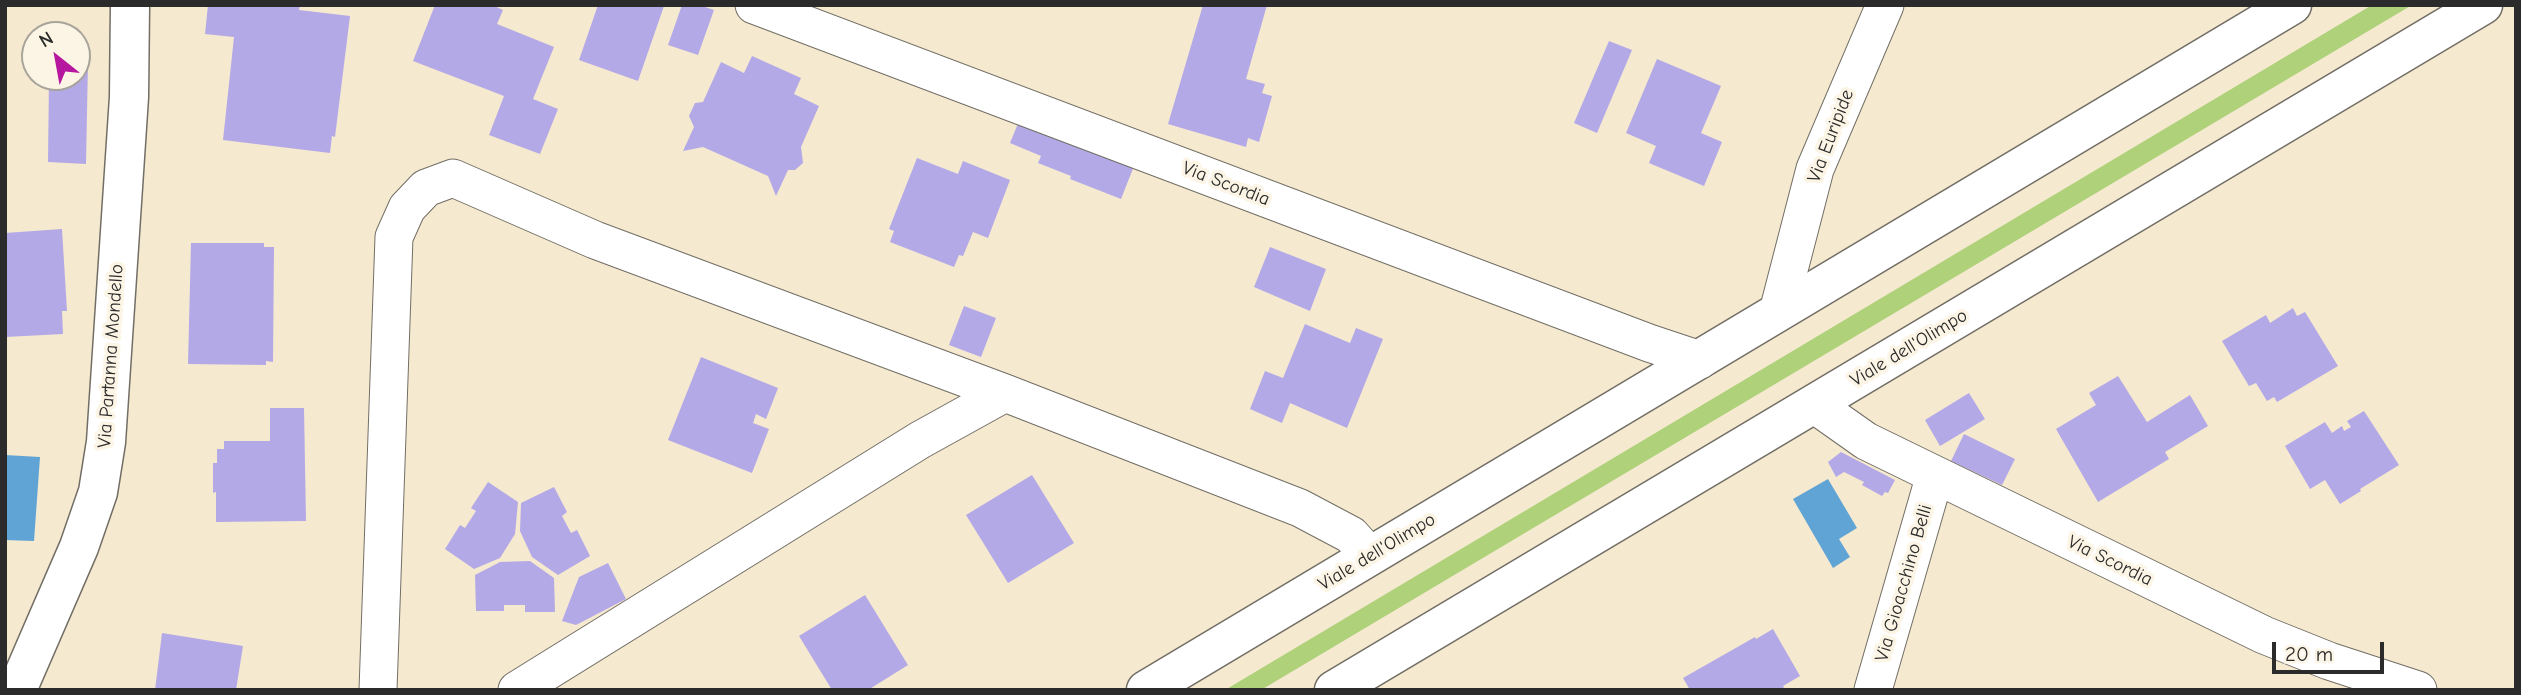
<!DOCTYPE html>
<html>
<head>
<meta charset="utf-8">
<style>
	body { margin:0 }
	#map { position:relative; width:2521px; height:695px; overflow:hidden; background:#f5e9d0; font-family:"Comic Neue",sans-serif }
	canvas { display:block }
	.frame { position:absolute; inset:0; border:7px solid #2b2b2b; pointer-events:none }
	.north { position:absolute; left:21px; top:21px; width:70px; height:70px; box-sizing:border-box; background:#fcf5e5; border:2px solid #a8a49b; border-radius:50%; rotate:329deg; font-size:19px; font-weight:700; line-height:28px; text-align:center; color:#2b2b2b }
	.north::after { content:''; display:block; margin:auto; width:24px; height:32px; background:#b5179e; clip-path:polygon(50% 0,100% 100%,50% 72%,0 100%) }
	.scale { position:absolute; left:2272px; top:642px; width:112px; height:32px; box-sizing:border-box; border:4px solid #2b2b2b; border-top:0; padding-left:9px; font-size:21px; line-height:24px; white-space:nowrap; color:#2b2b2b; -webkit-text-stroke:5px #fcf5e5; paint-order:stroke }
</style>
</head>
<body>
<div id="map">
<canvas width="2521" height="695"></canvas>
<div class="frame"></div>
<div class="north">N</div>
<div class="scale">20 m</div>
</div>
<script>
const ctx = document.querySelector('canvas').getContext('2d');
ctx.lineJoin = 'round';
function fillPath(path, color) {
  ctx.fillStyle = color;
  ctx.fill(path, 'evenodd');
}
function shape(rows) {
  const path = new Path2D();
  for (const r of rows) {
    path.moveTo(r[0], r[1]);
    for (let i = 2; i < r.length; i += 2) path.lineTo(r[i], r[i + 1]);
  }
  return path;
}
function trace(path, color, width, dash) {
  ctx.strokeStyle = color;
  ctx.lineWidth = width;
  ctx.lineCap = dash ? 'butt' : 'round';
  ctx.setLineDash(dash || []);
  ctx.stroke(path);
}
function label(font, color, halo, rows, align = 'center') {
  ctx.font = font + ' "Comic Neue",sans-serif';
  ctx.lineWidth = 7;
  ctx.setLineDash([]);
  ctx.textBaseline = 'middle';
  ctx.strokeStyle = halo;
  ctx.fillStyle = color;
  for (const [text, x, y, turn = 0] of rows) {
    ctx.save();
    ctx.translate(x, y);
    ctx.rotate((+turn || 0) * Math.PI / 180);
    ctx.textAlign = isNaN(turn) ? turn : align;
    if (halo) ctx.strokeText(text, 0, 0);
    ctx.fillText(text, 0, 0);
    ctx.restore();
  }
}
const green = shape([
	[2372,5,2412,5,1261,690,1225,690]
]);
const water = shape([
	[5,455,40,457,34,541,5,540],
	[1828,479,1857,528,1839,539,1850,557,1833,568,1793,499]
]);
const building = shape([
	[208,5,300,5,299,10,350,16,335,137,332,136,330,153,223,140,234,37,205,34],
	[435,5,492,5,503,10,497,24,554,47,533,99,558,109,540,154,489,135,504,96,413,61],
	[598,5,664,6,638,81,579,60],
	[682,5,699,5,714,10,698,55,668,45],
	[1203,5,1267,5,1246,79,1265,84,1262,93,1272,96,1259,142,1248,138,1246,147,1168,124],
	[1609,41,1632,50,1597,133,1574,123],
	[752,56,801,78,794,94,819,106,801,147,803,163,795,170,788,170,776,196,768,176,703,147,683,151,694,127,689,116,695,103,703,102,721,62,744,73],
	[1657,59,1721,86,1701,133,1722,142,1704,186,1649,163,1656,146,1626,133],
	[77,62,88,62,86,164,48,162,49,77,77,77],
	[1019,121,1134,166,1121,199,1070,179,1071,176,1038,163,1041,156,1010,143],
	[917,158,958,174,963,161,1010,180,988,238,973,232,963,256,959,255,954,267,890,242,894,231,889,229],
	[62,229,67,311,62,311,63,334,5,337,5,233],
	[191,243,264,243,264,247,274,247,273,362,266,361,266,365,188,364],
	[1270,247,1326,269,1310,311,1254,287],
	[964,306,996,318,981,357,949,345],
	[2293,308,2297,316,2305,312,2338,366,2277,402,2274,397,2267,401,2256,383,2249,386,2222,341,2266,315,2270,323],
	[1305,324,1350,343,1356,328,1383,339,1347,428,1290,403,1282,423,1250,409,1265,371,1283,378],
	[701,357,778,388,766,419,756,414,753,423,769,429,752,473,668,440],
	[2118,376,2147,422,2190,395,2208,426,2165,452,2169,459,2098,502,2056,429,2096,405,2089,393],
	[1969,393,1985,419,1940,446,1925,420],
	[270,408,304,408,306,521,216,522,216,492,213,493,213,463,217,463,217,449,224,449,224,441,270,441],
	[2364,411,2399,465,2360,489,2361,491,2340,504,2325,480,2310,489,2285,446,2325,422,2332,433,2342,426,2344,431,2351,427,2347,421],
	[1964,434,2015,459,2002,485,1951,461],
	[1841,452,1895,480,1888,493,1885,492,1882,496,1862,485,1864,482,1844,472,1836,477,1828,462],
	[1032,475,1074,543,1008,583,966,515],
	[488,482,518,502,515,534,500,558,474,569,445,549,460,525,465,528,476,511,471,508],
	[554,487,567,512,562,516,571,533,577,530,590,556,558,575,532,557,520,531,521,503],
	[530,561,554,578,555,612,525,612,525,605,504,605,504,611,476,611,475,575,500,562],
	[608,563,626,599,576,625,562,621,579,577],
	[865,595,908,665,868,690,832,690,799,636],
	[1773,629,1800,676,1783,686,1785,690,1690,690,1683,678,1755,637,1756,639],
	[162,633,243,646,236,690,155,690]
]);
const street = shape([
	[754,5,1649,343,1700,360],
	[1778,312,1815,169,1885,5],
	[1815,405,1866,441,2264,635,2329,661,2418,690],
	[378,690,394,237,407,208,426,188,453,178,595,240,1005,393,1300,508,1351,535,1370,556],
	[517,690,920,440,1005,393],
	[1873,690,1935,475]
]);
const secondary = shape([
	[17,690,79,547,98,492,106,442,129,97,130,5],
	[1146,690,2292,5],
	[1334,690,2483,5]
]);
const streetNames = [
	["Via Euripide",1831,136,-69],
	["Via Scordia",1226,184,21],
	["Viale dell'Olimpo",1909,348,-31],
	["Via Partanna Mondello",111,356,-86],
	["Viale dell'Olimpo",1377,552,-31],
	["Via Scordia",2110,561,26],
	["Via Gioacchino Belli",1904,583,-74]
];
fillPath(green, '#aed179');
fillPath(water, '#60a4d5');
fillPath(building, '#b4a9e7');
trace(street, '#726e65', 39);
trace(secondary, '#726e65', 41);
trace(street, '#fff', 37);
trace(secondary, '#fff', 38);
label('19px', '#2b2b2b', '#fcf5e5', streetNames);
</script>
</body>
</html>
